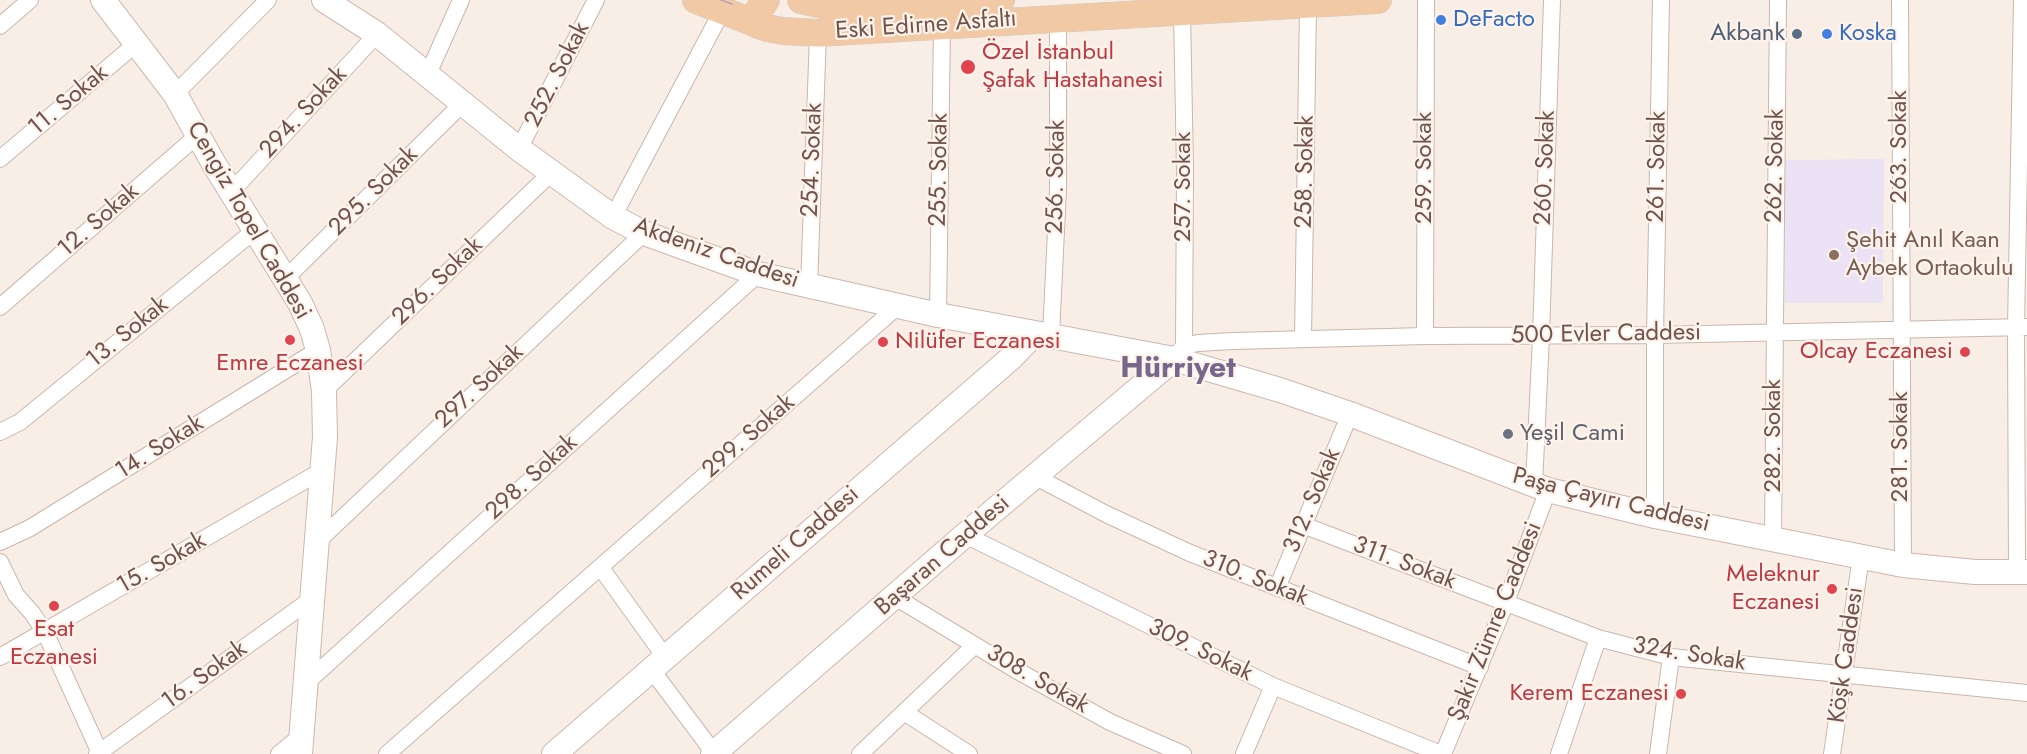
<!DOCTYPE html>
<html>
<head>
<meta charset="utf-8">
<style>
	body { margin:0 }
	canvas { display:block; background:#f9eee5 }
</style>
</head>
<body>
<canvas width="2027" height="754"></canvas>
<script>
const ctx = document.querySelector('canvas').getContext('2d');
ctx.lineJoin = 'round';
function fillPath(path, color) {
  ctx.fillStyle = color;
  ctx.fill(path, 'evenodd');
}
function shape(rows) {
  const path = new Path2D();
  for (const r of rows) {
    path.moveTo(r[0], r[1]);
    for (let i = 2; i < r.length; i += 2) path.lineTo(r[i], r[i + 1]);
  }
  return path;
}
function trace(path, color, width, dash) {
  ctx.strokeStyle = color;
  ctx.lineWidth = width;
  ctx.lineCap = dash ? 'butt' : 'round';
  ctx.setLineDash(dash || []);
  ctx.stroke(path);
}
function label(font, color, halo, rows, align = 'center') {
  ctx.font = font + ' Jost,sans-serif';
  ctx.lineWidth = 4.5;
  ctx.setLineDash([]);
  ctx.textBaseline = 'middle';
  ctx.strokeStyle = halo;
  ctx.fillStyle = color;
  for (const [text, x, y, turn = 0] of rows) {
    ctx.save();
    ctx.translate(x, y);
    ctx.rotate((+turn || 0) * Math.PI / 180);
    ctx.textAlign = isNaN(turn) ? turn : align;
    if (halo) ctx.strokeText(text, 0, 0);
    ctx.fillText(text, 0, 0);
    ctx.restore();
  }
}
const education = shape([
	[1884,159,1883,303,1785,303,1785,160]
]);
const street = shape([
	[1900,0,1903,565],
	[0,26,30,0],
	[428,74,461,0],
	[175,94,268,0],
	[519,149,596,0],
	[0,159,137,43],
	[231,192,377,34],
	[613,217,722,11],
	[284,280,463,103],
	[809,287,818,33],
	[0,307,197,136],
	[938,315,942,25],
	[1051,336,1058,188,1058,18],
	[1425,336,1426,0],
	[1303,339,1308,5],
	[1184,346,1198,343,1233,341,1425,336,1655,335,2027,327],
	[1178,353,1184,346,1185,170,1182,11],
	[324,391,551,173],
	[0,432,20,422,254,231],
	[1036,477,1106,514,1190,553,1480,667],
	[1534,485,1541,336,1552,0],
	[1655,516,1655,335,1661,0],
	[1303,525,1598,638,1671,657,2027,693],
	[965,535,1273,686,1441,754],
	[1773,539,1778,0],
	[0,542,30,528,318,350],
	[317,542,644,233],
	[0,562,16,595,32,613,45,632,100,753],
	[601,568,665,657],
	[2017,573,2016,327,2022,0],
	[1277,588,1350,414],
	[895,597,1016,670,1110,722,1183,754],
	[0,657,323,470],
	[651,669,714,753],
	[306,683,758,274],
	[904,712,969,754],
	[97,754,313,598],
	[279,754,302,735],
	[387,754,898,306],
	[860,754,975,645],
	[1244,754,1273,686],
	[1443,754,1506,602,1548,490],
	[1559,754,1598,638],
	[1658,754,1671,657],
	[1832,754,1861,557]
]);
const secondary = shape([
	[103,0,175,94,214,164,300,303,312,329,318,350,324,391,325,437,300,754],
	[324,0,377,34,519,149,613,217,644,233,758,274,938,315,1174,359,1280,390,1350,414,1548,490,1655,516,1903,565,1975,572,2027,572],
	[554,754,1011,358,1035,333],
	[713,754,965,535,1174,359]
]);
const primary = shape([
	[696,0,767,28,783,31,818,33,1378,0],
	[801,0,827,6,846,7,1001,0],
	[758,25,758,11,766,0]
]);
const tram = shape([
	[721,0,732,4]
]);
const markers = [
	[1441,20,6,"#3f7fe0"],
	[1797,34,6,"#5c6f8a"],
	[1827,34,6,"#3f7fe0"],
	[968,67,8,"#e0444e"],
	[1834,255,6,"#8d6e63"],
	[290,340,6,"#e0444e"],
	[883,342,6,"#e0444e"],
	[1965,352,6,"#e0444e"],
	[1508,434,6,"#6b7280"],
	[1832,589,6,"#e0444e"],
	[54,606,6,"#e0444e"],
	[1681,694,6,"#e0444e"]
];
const shopNames = [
	["DeFacto",1453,20],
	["Koska",1839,34]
];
const streetNames = [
	["Eski Edirne Asfaltı",926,26,-4],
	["252. Sokak",558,75,-63],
	["11. Sokak",69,101,-40],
	["294. Sokak",304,113,-47],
	["263. Sokak",1900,147,-90],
	["254. Sokak",813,160,-88],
	["262. Sokak",1776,166,-89],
	["261. Sokak",1658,167,-89],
	["259. Sokak",1425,168,-90],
	["260. Sokak",1546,168,-88],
	["255. Sokak",940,170,-89],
	["258. Sokak",1306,172,-89],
	["256. Sokak",1057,177,-89],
	["257. Sokak",1184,187,-90],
	["295. Sokak",374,192,-45],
	["12. Sokak",99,221,-41],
	["Cengiz Topel Caddesi",248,221,60],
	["Akdeniz Caddesi",716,254,19],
	["296. Sokak",438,282,-44],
	["13. Sokak",128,333,-39],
	["500 Evler Caddesi",1606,335,-1],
	["297. Sokak",480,387,-43],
	["282. Sokak",1774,436,-90],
	["299. Sokak",749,437,-41],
	["281. Sokak",1901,447,-90],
	["14. Sokak",160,448,-32],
	["298. Sokak",532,478,-42],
	["312. Sokak",1313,501,-67],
	["Paşa Çayırı Caddesi",1611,501,14],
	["Rumeli Caddesi",796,544,-41],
	["Başaran Caddesi",943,556,-41],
	["15. Sokak",162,564,-30],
	["311. Sokak",1404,564,21],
	["310. Sokak",1255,579,22],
	["Şakir Zümre Caddesi",1496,622,-68],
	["309. Sokak",1200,651,26],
	["324. Sokak",1689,655,9],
	["Köşk Caddesi",1847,655,-82],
	["16. Sokak",205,676,-36],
	["308. Sokak",1037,680,30]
];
const serviceNames = [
	["Akbank",1785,34]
];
const healthNames = [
	["Özel İstanbul",982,53,"left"],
	["Şafak Hastahanesi",982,81,"left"],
	["Nilüfer Eczanesi",895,342,"left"],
	["Olcay Eczanesi",1953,352],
	["Emre Eczanesi",290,364,"center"],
	["Meleknur",1820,575],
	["Eczanesi",1820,603],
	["Esat",54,630,"center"],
	["Eczanesi",54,658,"center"],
	["Kerem Eczanesi",1669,694]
];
const educationNames = [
	["Şehit Anıl Kaan",1846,241],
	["Aybek Ortaokulu",1846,269]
];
const worshipNames = [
	["Yeşil Cami",1520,434]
];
const districtNames = [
	["Hürriyet",1178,370]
];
fillPath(education, '#ebe2f6');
trace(street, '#c9b6ad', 18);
trace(secondary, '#ceb7ae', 26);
trace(primary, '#d4ccca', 28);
trace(street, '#fff', 16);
trace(secondary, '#fff', 24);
trace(primary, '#f1c9a5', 27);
trace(tram, '#b0a5c1', 1.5);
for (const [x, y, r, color] of markers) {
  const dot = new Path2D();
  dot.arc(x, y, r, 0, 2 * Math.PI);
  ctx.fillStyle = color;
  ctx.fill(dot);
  trace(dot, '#fdf3eb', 2);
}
label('24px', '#366cbe', '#fdf3eb', shopNames, 'left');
label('24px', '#6f544d', '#fdf3eb', streetNames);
label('24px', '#4e5e75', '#fdf3eb', serviceNames, 'right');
label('24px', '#be3a42', '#fdf3eb', healthNames, 'right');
label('24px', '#785e54', '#fdf3eb', educationNames, 'left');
label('24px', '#5b616d', '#fdf3eb', worshipNames, 'left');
label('bold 30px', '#79668c', '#fdf3eb', districtNames);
</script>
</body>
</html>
